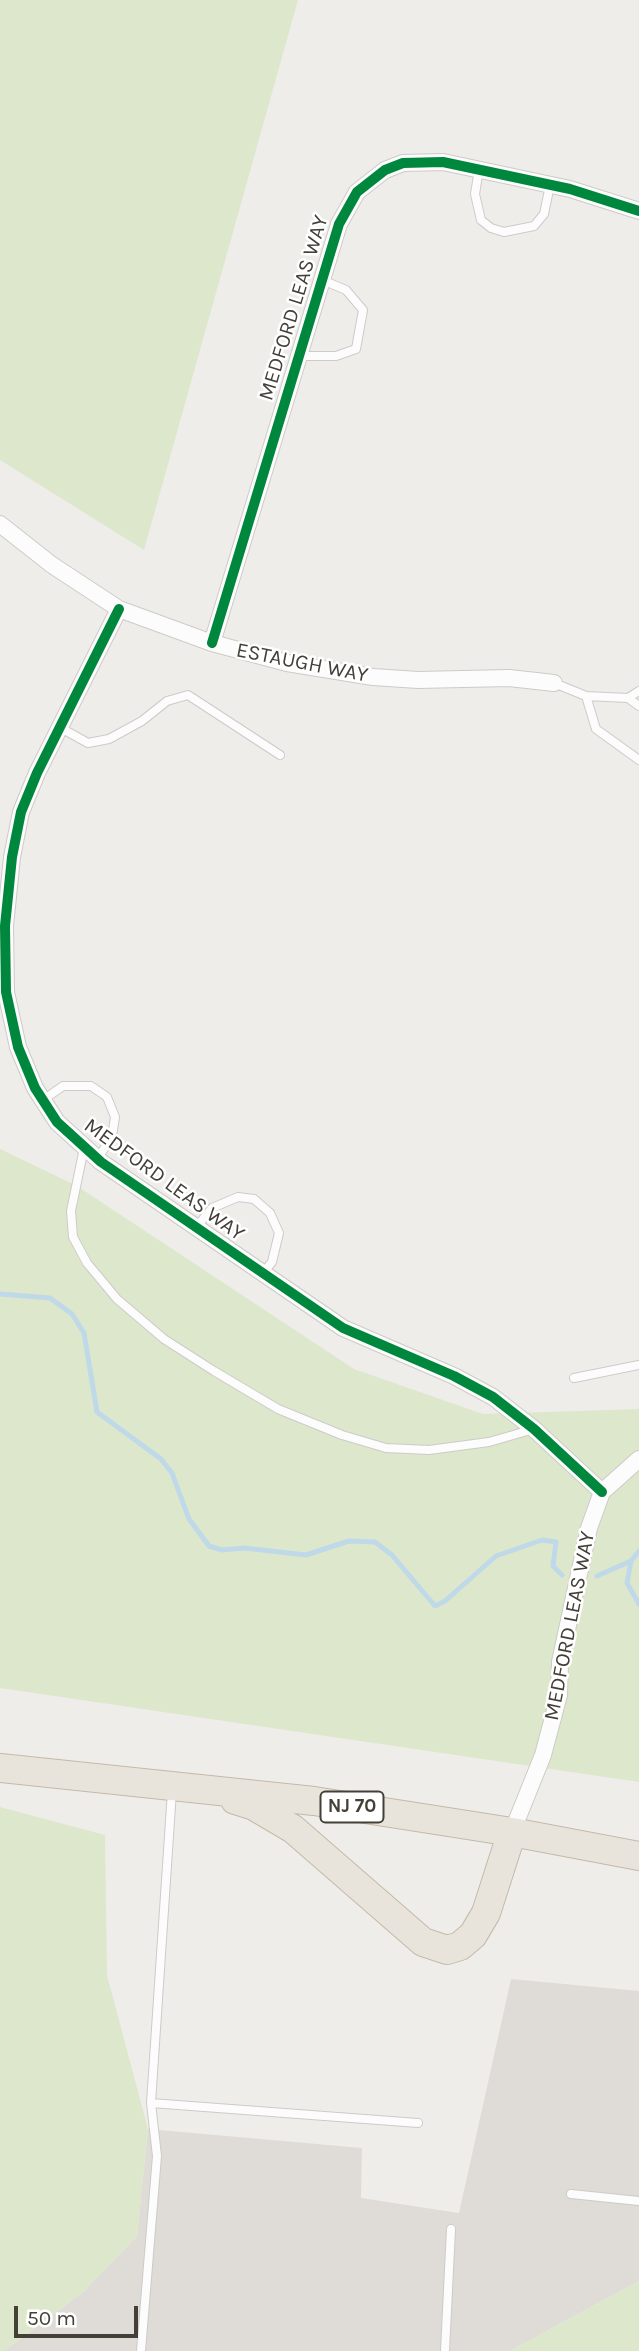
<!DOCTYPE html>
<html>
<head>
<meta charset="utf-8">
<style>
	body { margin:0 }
	#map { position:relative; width:639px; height:2351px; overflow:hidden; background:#efedea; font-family:Karla,sans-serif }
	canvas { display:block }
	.scale { position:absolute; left:14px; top:2306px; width:124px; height:32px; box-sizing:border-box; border:4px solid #443f37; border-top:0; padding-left:9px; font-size:21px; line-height:24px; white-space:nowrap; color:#443f37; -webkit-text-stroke:5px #fff; paint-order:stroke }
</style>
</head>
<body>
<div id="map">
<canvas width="639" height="2351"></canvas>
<div class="scale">50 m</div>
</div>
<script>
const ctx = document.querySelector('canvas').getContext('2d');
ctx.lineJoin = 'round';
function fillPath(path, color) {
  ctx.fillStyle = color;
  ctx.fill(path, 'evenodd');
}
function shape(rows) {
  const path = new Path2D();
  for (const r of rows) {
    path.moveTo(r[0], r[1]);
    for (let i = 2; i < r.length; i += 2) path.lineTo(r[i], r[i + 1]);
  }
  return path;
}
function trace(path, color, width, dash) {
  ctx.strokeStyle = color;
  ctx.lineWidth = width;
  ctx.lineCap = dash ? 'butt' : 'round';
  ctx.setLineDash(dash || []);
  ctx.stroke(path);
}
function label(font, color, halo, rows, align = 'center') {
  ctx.font = font + ' Karla,sans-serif';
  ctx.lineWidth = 5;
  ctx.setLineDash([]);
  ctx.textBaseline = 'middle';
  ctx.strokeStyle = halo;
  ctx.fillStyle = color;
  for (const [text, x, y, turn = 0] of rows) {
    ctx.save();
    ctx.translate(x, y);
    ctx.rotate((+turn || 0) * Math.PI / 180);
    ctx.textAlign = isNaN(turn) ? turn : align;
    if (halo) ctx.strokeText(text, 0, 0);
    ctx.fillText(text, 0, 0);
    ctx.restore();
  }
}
const industrial = shape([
	[511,1979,639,1991,639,2281,510,2351,4,2351,83,2292,137,2236,148,2129,362,2148,361,2198,459,2213]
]);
const green = shape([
	[0,0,298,0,144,550,0,460],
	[0,1149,77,1186,354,1369,483,1414,639,1409,639,1782,0,1688],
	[0,1807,105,1835,107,1975,148,2129,137,2236,83,2292,4,2351,0,2351],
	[639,2281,639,2351,510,2351]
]);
const stream = shape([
	[0,1294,50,1298,72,1314,84,1333,97,1412,161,1459,172,1473,189,1519,209,1546,222,1550,244,1548,306,1555,349,1541,375,1542,392,1555,435,1606,445,1601,496,1556,542,1540,556,1542,553,1566,562,1575],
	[631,1561,627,1583,639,1604],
	[597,1576,631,1561,639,1551]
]);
const lane = shape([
	[479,169,475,194,481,220,491,228,504,232,534,226,544,214,550,185],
	[299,356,336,356,356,349,363,310,346,290,322,280],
	[554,683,586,696,628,698,639,691],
	[586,696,596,729,639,760],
	[628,698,639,706],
	[59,727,88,743,109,739,142,721,167,701,188,695,280,755],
	[43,1100,63,1086,91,1086,107,1097,115,1117,112,1137,97,1159],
	[84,1148,71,1211,73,1237,87,1263,117,1299,164,1339,214,1371,278,1409,342,1435,386,1448,429,1450,489,1442,534,1429],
	[195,1229,212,1208,238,1197,254,1199,270,1213,279,1233,272,1262,263,1273],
	[574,1378,639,1365],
	[172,1791,151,2103,418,2123],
	[571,2194,639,2201],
	[141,2351,157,2156,151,2103],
	[445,2351,451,2229]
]);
const street = shape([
	[0,524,52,565,119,609,212,643,287,663,373,677,418,680,509,678,554,683],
	[119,609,37,773,21,812,12,857,5,926,6,992,18,1047,35,1088,57,1122,101,1162,343,1328,454,1376,493,1397,534,1429,602,1492],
	[212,643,339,224,357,192,385,170,403,163,443,162,570,189,639,211],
	[512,1832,543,1755,559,1695,560,1662,589,1528,602,1492,639,1459]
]);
const highway = shape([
	[0,1768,314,1801,512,1832,639,1856],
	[235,1800,254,1806,293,1829,423,1942,447,1950,460,1946,473,1935,486,1913,512,1832]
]);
const cycleway = shape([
	[119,609,37,773,21,812,12,857,5,926,6,992,18,1047,35,1088,57,1122,101,1162,343,1328,454,1376,493,1397,534,1429,602,1492],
	[212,643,339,224,357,192,385,170,403,163,443,162,570,189,639,211]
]);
const shields = [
	[352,1807,63]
];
const shieldNames = [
	["NJ 70",352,1807]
];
const streetNames = [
	["MEDFORD LEAS WAY",294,308,-73],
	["ESTAUGH WAY",302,663,11],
	["MEDFORD LEAS WAY",164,1180,36],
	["MEDFORD LEAS WAY",570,1626,-79]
];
fillPath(industrial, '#dfdcd8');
fillPath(green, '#dde7cc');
trace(stream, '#bfd9e9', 5);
trace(lane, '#cdcbc8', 10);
trace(street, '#cdcbc8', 18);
trace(highway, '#c4b9a8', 30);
trace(lane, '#fdfcfc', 8);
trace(street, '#fdfcfc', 16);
trace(highway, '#e9e4db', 28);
trace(cycleway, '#00873e', 10);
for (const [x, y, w] of shields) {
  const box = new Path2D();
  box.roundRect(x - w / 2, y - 15.5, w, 31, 5);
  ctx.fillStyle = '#fff';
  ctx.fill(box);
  trace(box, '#443f37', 2);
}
label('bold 19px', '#443f37', null, shieldNames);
label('21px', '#443f37', '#fff', streetNames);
</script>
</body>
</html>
